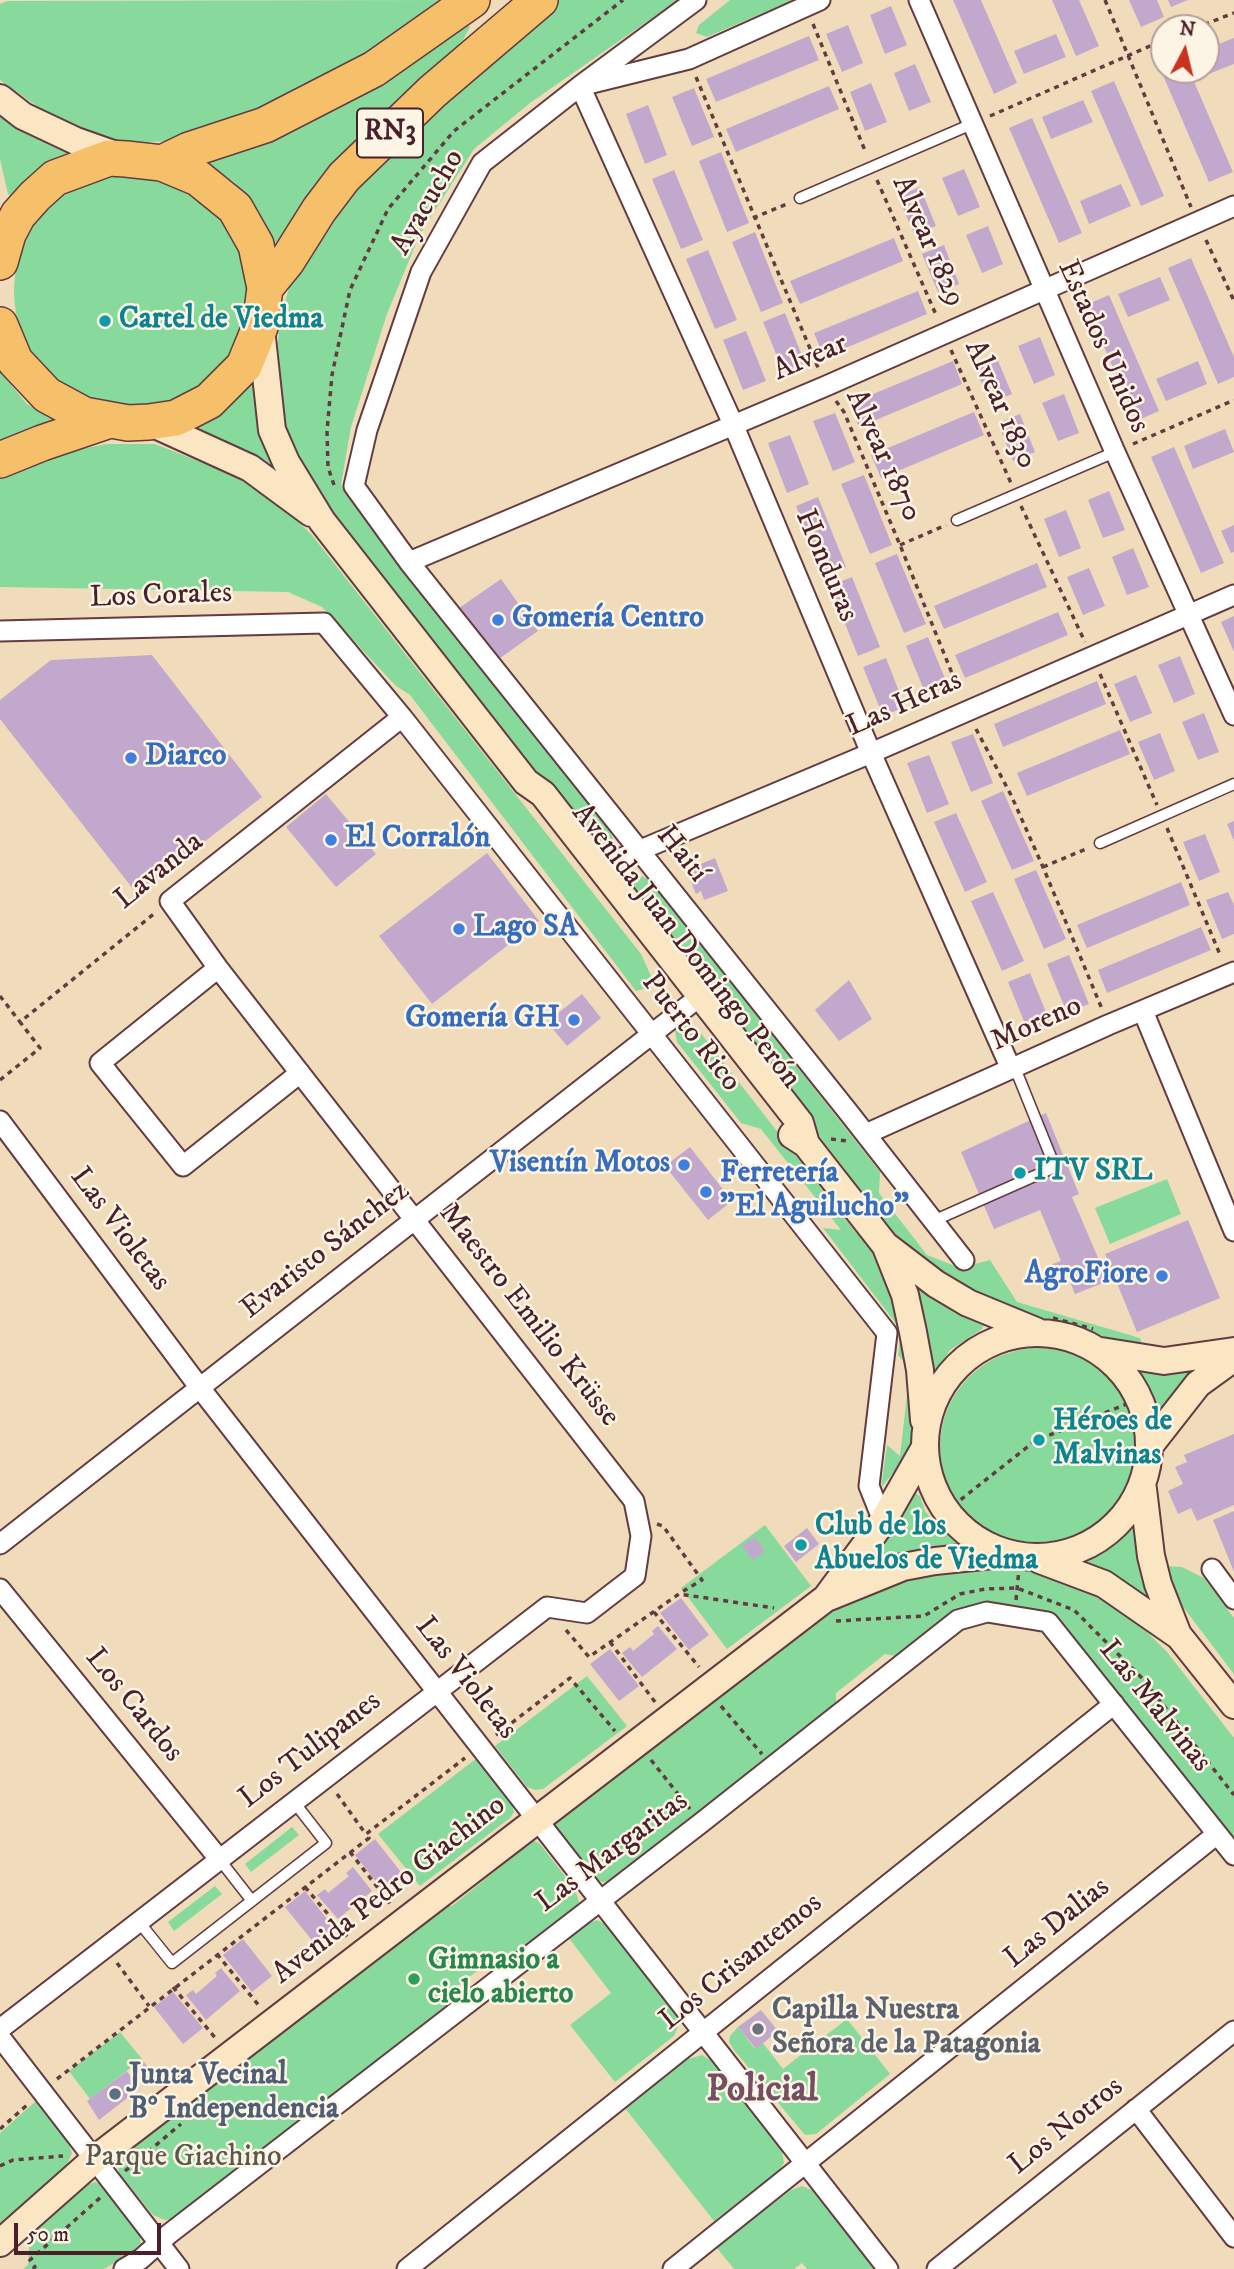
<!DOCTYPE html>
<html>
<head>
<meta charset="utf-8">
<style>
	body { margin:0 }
	#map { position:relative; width:1234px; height:2269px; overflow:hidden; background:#f0dcba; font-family:"IM FELL DW Pica",serif }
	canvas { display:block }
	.north { position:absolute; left:1150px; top:14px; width:70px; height:70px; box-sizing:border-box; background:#fcf5e5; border:2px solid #b59f9b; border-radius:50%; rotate:7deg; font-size:19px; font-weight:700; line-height:28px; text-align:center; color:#4a1f2b }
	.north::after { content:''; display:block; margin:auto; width:24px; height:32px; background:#c8321e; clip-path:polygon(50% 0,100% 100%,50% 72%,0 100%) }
	.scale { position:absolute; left:14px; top:2223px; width:147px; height:32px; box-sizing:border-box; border:4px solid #4a1f2b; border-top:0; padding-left:9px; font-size:21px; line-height:24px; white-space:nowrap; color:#4a1f2b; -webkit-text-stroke:5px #fcf5e5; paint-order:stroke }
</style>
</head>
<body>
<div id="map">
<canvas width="1234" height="2269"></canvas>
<div class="north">N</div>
<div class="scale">50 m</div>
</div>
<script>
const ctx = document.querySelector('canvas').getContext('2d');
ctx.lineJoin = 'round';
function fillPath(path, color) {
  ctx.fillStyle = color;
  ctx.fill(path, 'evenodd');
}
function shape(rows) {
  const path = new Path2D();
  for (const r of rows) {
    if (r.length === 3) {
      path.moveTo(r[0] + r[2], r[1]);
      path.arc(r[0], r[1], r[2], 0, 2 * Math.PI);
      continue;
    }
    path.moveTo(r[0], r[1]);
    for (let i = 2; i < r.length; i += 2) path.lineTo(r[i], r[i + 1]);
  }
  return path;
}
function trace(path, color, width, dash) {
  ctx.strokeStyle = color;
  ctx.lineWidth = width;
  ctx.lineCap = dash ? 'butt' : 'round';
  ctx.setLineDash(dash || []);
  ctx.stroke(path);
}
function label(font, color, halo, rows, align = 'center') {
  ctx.font = font + ' "IM FELL DW Pica",serif';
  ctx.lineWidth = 5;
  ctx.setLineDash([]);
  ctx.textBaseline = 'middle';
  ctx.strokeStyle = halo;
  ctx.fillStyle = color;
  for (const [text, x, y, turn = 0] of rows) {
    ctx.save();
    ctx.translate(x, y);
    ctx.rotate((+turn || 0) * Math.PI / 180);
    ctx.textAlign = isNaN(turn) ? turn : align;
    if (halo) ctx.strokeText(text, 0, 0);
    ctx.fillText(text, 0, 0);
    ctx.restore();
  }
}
const green = shape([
	[450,0,365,61,244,120,172,141,127,143,89,132,41,109,0,80,0,4,7,1],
	[558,0,678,0,530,103,474,149,420,234,387,314,351,427,341,485,609,830,614,841,608,849,597,848,585,839,344,532,305,469,285,427,277,359,279,324,292,277,364,177],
	[730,0,793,0,707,37,696,33,699,25],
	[468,25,470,27,463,40,429,74,280,248,273,241,250,200,234,182,206,162,454,29],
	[0,111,73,153,12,198,8,194,0,159],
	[132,291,118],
	[0,365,7,380,27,404,56,420,0,440],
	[255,372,278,473,197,427,199,421],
	[106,444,155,444,231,474,283,507,311,534,641,954,651,976,647,988,636,991,410,695,396,686,322,607,288,592,0,587,0,474,23,461],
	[642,876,652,882,880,1172,879,1193,927,1255,960,1268,990,1260,1017,1302,1140,1338,1143,1347,1044,1320,969,1294,893,1238,871,1213,845,1169,633,900,628,889,632,879],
	[687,1022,696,1027,856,1233,871,1241,881,1259,896,1296,905,1330,914,1374,917,1419,912,1440,902,1461,881,1488,887,1445,900,1456,910,1369,898,1355,901,1330,823,1228,841,1230,761,1129,741,1123,677,1042,675,1031,679,1024],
	[1167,1179,1181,1214,1110,1244,1095,1208],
	[905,1271,985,1323,982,1329,950,1350,936,1371,929,1372],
	[1039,1447,99],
	[1204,1364,1159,1416,1155,1412,1153,1399,1145,1381,1135,1370,1135,1366],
	[915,1493,920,1496,925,1511,941,1530,960,1544,961,1548,864,1569,864,1565,884,1543,901,1518,911,1497],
	[1135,1519,1154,1605,1083,1564,1085,1560,1114,1542],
	[765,1525,811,1586,727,1649,681,1588],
	[1164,1566,1182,1567,1204,1578,1234,1618,1234,1674,1177,1599],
	[980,1567,1018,1568,1046,1574,1097,1593,1138,1623,1167,1652,1234,1738,1234,1839,1058,1621,995,1605,901,1657,885,1654,836,1693,836,1708,614,1881,602,1882,591,1876,557,1834,555,1821,562,1809,839,1606,903,1580,938,1571],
	[587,1676,627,1726,543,1789,535,1790,527,1787,495,1746],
	[477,1758,512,1804,514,1812,510,1818,420,1886,378,1834],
	[292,1827,299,1835,251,1872,245,1864],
	[531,1839,540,1844,575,1889,579,1902,571,1913,504,1964,489,1962,451,1991,450,2007,178,2219,165,2220,153,2215,119,2173,117,2160,124,2148,438,1906,452,1906,519,1852,521,1841],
	[215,1886,222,1894,174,1931,168,1922],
	[597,1920,609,1926,677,2015,678,2027,674,2036,615,2082,570,2025,611,1993,568,1937,583,1925],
	[847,2019,890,2074,816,2134,805,2135,734,2050,729,2042,730,2036,738,2027,755,2049,763,2043,783,2069],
	[120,2032,142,2059,90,2099,69,2071],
	[702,2055,712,2061,782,2151,784,2163,778,2172,714,2221,625,2108,688,2059],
	[37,2100,67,2140,72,2153,67,2165,0,2223,0,2133],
	[95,2182,105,2186,139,2229,141,2244,131,2253,104,2269,23,2269,28,2265,30,2232,84,2186],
	[802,2186,814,2191,875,2269,807,2269,802,2263,794,2269,734,2269,716,2247,791,2190]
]);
const building = shape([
	[953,0,981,0,1017,83,994,94],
	[1052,0,1079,0,1099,46,1076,56],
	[1129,0,1157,0,1164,17,1141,27],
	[1168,0,1188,0,1171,7],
	[891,6,907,45,885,54,870,15],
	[848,25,863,63,842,72,826,34],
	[1056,34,1066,57,1024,74,1014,51],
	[809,36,819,60,716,102,706,79],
	[1234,38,1234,64,1201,77,1198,70,1206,70,1206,49],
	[915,64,931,102,909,111,894,73],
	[1164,64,1164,70,1189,70,1233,172,1209,182,1159,66],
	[1114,81,1164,196,1141,206,1091,91],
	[871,83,887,122,865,131,850,92],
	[829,86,839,109,736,152,726,129],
	[694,88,714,137,692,146,672,97],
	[1083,100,1093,122,1051,139,1042,117],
	[648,105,667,155,645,164,626,114],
	[1032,118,1082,233,1059,243,1009,128],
	[721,152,749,223,727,232,699,161],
	[964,169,980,207,958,216,942,178],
	[674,170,703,240,681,249,652,179],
	[1121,184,1131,206,1089,224,1080,201],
	[920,187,936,226,914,234,898,196],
	[988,226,1003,264,982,273,966,235],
	[755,232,783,303,761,312,732,242],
	[894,238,903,261,800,304,790,281],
	[944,245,959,284,938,292,922,254],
	[708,250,737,320,715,329,686,259],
	[1191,258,1234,357,1234,377,1218,384,1168,268],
	[1160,277,1170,300,1128,317,1118,294],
	[918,291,927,314,824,357,814,333],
	[1109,295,1159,411,1136,421,1086,305],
	[785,313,805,363,783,371,763,322],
	[746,331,766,381,743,390,723,340],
	[1040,337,1055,375,1034,384,1018,346],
	[996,356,1012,394,990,403,974,365],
	[953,361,962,384,859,427,849,404],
	[1198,361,1207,384,1166,401,1156,379],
	[1064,394,1079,433,1058,441,1042,403],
	[974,412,984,435,881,478,871,455],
	[835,413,855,462,833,471,813,421],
	[1020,414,1035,452,1013,461,998,423],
	[1225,429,1234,452,1193,469,1184,446],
	[790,435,809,484,787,493,768,443],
	[1174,447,1224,563,1201,573,1151,457],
	[864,475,892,545,870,554,841,484],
	[1109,491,1125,530,1103,538,1088,500],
	[818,497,846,567,824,576,796,506],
	[1066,510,1081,548,1059,557,1044,519],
	[1234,525,1234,552,1231,553,1221,531],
	[1133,548,1149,587,1127,595,1112,557],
	[897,554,926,624,904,633,875,563],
	[1037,563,1047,587,944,629,934,606],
	[1089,568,1105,606,1083,615,1067,577],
	[852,577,880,647,858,656,830,586],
	[501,579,538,631,496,661,459,608],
	[1058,612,1068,635,965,678,955,655],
	[1234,616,1234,652,1221,622],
	[928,637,948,686,926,695,906,646],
	[152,655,262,797,137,894,0,719,0,700,51,660],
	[1180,656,1195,694,1174,703,1158,665],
	[886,658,905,707,883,716,863,667],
	[1136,675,1152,713,1130,722,1114,684],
	[1097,681,1106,704,1003,747,994,724],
	[1204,713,1219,752,1198,760,1182,722],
	[1120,730,1130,754,1027,796,1017,773],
	[1160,733,1175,771,1154,780,1138,742],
	[973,734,993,783,971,792,951,742],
	[929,755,949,804,927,813,907,763],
	[1003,791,1034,861,1012,870,981,801],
	[326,794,376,854,336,887,286,827],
	[956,813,987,882,965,892,934,822],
	[1234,821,1234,841,1227,824],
	[1205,834,1220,872,1199,881,1183,842],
	[487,853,539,921,432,1004,379,936],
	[715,858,728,891,704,900,701,891,696,894,686,870],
	[1036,870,1066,939,1044,949,1014,879],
	[1181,882,1190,905,1087,948,1077,925],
	[993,892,1024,961,1002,971,971,901],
	[1228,892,1234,905,1234,934,1222,939,1206,900],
	[1201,927,1211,950,1107,993,1098,970],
	[1069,955,1089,1004,1067,1013,1047,964],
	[1030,973,1050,1022,1028,1031,1008,982],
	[849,980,872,1019,839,1041,815,1010],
	[582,994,601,1018,567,1046,547,1022],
	[1046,1113,1079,1194,1072,1197,1108,1281,1075,1294,1066,1272,1055,1277,1050,1265,1061,1261,1040,1210,994,1229,961,1152],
	[690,1147,732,1201,708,1220,665,1166],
	[1188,1220,1220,1298,1137,1332,1105,1254],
	[1234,1434,1234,1505,1197,1521,1191,1508,1178,1514,1168,1491,1183,1484,1175,1467,1187,1462,1184,1455],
	[1234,1511,1234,1572,1213,1520],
	[807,1528,819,1544,796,1562,784,1546],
	[755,1537,765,1551,753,1560,742,1546],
	[681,1598,709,1635,689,1650,660,1613],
	[658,1626,677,1649,642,1677,622,1653,630,1647,633,1651,654,1634,652,1631],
	[610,1649,639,1686,619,1701,590,1664],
	[375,1839,404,1876,384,1892,355,1855],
	[353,1867,372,1891,338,1919,317,1895,325,1889,328,1893,349,1876,346,1873],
	[305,1891,334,1928,315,1944,285,1907],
	[243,1939,272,1976,252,1992,223,1955],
	[221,1968,240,1991,206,2020,186,1995,193,1990,196,1994,217,1976,215,1973],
	[173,1992,203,2028,183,2044,154,2007],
	[761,2010,778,2031,756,2049,738,2027],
	[144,2062,153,2075,143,2081,134,2068],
	[127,2071,139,2089,99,2120,87,2101]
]);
const path = shape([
	[1105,0,1191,207],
	[813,24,866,153],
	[1195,28,1234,13],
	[696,77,819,370],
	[990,116,1164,40],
	[877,180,937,317],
	[753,218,787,204],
	[1206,240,1234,301],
	[951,350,1011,483],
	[836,401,844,412,900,545,960,693],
	[1133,444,1234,400],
	[334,485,328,467,327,431,332,375,350,290,388,209,454,131,623,0],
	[1021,506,1085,642],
	[900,545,946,525],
	[1100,674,1157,805],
	[976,729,1011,795,1043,867,1102,1009],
	[1167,828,1221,957],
	[1043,867,1086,849],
	[0,996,20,1022],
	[0,1080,40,1048,20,1022,155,913],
	[831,1139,847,1141],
	[1053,1318,1093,1329],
	[945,1512,1035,1441,1139,1399],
	[657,1524,663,1526,702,1580,680,1593],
	[1016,1600,1019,1569],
	[654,1612,699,1667],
	[836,1621,924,1616,960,1594,985,1589,1017,1588,1074,1610,1142,1678,1234,1795],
	[566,1630,589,1657,679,1594,774,1608],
	[610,1642,655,1702],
	[721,1706,762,1754],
	[496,1735,570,1678,615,1731],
	[651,1760,690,1809],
	[337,1794,365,1833],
	[350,1852,392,1906],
	[305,1887,349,1939],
	[217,1954,260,2007],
	[117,1963,149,2006],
	[173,1987,217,2040],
	[57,2079,369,1838,366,1834,465,1758],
	[0,2129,27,2105],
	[0,2166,13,2160,63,2156],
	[125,2171,181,2124],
	[33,2269,35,2267,30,2260,101,2197]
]);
const lane = shape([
	[800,198,972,124],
	[957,520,1115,452],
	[1100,843,1234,784],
	[933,1221,1055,1167,1015,1068],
	[220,1860,252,1901],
	[139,1922,172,1963,326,1843,294,1802]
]);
const street = shape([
	[696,0,580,86,482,163,421,272,367,430,354,486,409,562,849,1113,964,1260],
	[919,0,1115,452,1234,715],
	[588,84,689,59,820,0],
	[580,86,733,424,871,753,1011,1069],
	[409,562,826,386,1234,206],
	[0,631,324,623,402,717,887,1333,869,1486,883,1521],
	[600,867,871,753,1234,595],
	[218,968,100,1063,183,1166,300,1073],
	[1143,1011,1234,1231],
	[0,1121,200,1388,888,2269],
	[866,1134,1108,1025,1234,972],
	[0,1544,689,1005],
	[1212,1569,1234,1599],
	[0,1589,220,1860],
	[0,2029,547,1607,587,1613,635,1576,641,1536,634,1501,218,968,170,901,402,717],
	[0,2037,179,2269],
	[1136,2109,1234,2237],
	[124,2269,141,2259,169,2234,701,1823,958,1620,987,1612,1048,1622,1234,1855],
	[407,2269,1114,1704],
	[673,2269,1217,1834],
	[937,2269,1234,2031]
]);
const secondary = shape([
	[0,98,23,116,76,141,124,158],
	[261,329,272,430,286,462,322,521,526,782,543,794,800,1123,806,1144],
	[149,422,250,468,311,513],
	[792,1135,806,1144,885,1245,936,1284,968,1303,1036,1331],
	[886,1247,905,1295,913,1332,920,1370,924,1420],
	[1037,1445,112],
	[1101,1351,1164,1361,1234,1351],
	[1151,1444,1198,1384,1234,1358],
	[1143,1489,1151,1556,1158,1584,1178,1635],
	[1040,1560,1104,1584,1179,1636,1234,1705],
	[829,1597,903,1567,935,1561,1002,1554],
	[0,2243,95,2159,826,1598,883,1521,924,1449]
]);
const highway = shape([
	[162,163,189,150,265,125,374,69,472,0],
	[0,262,8,234,18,215,35,196,55,178,109,158,126,159,162,163,198,178,235,208,256,245,265,288,260,327,244,366,209,401,176,418,149,422,128,423,84,415,47,395,15,361,0,325],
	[265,288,287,261,319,210,344,177,432,92,540,0],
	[0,460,42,443,110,420]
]);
const markers = [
	[105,321,7,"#0f9aa8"],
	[498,620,7,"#3f7fe0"],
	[131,758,7,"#3f7fe0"],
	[331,840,7,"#3f7fe0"],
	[459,929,7,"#3f7fe0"],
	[574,1020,7,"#3f7fe0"],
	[684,1165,7,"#3f7fe0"],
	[1020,1173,7,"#0f9aa8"],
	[706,1192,7,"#3f7fe0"],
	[1162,1276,7,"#3f7fe0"],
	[1039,1440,7,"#0f9aa8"],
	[801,1545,7,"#0f9aa8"],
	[414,1979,7,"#2e9e5b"],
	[758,2029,7,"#6b7280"],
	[115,2094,7,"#5c6f8a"]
];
const shields = [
	[390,133,66]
];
const shieldNames = [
	["RN3",390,133]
];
const streetNames = [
	["Ayacucho",429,203,-60],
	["Alvear 1829",927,242,66],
	["Estados Unidos",1102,347,66],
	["Alvear",811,359,-23],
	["Alvear 1830",999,405,66],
	["Alvear 1870",882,456,65],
	["Honduras",825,566,67],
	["Los Corales",161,597,-2],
	["Las Heras",905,705,-24],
	["Haití",681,855,51],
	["Lavanda",160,872,-39],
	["Avenida Juan Domingo Perón",685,947,52],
	["Moreno",1037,1025,-24],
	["Puerto Rico",690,1033,52],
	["Las Violetas",119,1230,53],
	["Evaristo Sánchez",326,1251,-38],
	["Maestro Emilio Krüsse",528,1316,52],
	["Las Violetas",465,1679,52],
	["Los Cardos",133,1706,51],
	["Las Malvinas",1154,1707,51],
	["Los Tulipanes",311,1751,-38],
	["Las Margaritas",613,1853,-37],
	["Avenida Pedro Giachino",390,1891,-38],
	["Las Dalias",1058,1924,-39],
	["Los Crisantemos",742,1963,-39],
	["Los Notros",1067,2127,-39]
];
const cultureNames = [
	["Cartel de Viedma",119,321],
	["ITV SRL",1034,1173],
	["Héroes de",1053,1423],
	["Malvinas",1053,1457],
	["Club de los",815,1528],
	["Abuelos de Viedma",815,1562]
];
const shopNames = [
	["Gomería Centro",512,620],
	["Diarco",145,758],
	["El Corralón",345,840],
	["Lago SA",473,929],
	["Gomería GH",560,1020,"right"],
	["Visentín Motos",670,1165,"right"],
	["Ferretería",720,1175],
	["\"El Aguilucho\"",720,1209],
	["AgroFiore",1148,1276,"right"]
];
const leisureNames = [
	["Gimnasio a",428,1962],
	["cielo abierto",428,1996]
];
const worshipNames = [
	["Capilla Nuestra",772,2012],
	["Señora de la Patagonia",772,2046]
];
const serviceNames = [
	["Junta Vecinal",129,2077],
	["B° Independencia",129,2111]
];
const parkNames = [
	["Parque Giachino",183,2159]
];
const districtNames = [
	["Policial",762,2092]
];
fillPath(green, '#87da9b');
fillPath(building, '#c3a8ce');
trace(lane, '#633b40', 13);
trace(street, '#633b40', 23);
trace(secondary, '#633b40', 30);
trace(highway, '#633b40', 38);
trace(path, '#633b40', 3.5, [5, 5]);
trace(lane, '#fff', 10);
trace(street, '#fff', 19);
trace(secondary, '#fbe6c4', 26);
trace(highway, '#f6c06b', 35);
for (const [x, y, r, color] of markers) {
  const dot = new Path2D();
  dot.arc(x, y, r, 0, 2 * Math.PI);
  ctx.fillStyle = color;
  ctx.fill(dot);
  trace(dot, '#fcf5e5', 2.5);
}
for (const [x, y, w] of shields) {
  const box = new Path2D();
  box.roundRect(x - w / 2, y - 24.5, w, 49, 5);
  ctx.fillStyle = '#fcf5e5';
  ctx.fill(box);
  trace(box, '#4a1f2b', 2);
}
label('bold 28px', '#4a1f2b', null, shieldNames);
label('30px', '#4a1f2b', '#fcf5e5', streetNames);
label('bold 30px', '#0d838f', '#fcf5e5', cultureNames, 'left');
label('bold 30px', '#366cbe', '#fcf5e5', shopNames, 'left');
label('bold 30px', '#27864d', '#fcf5e5', leisureNames, 'left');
label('bold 30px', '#5b616d', '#fcf5e5', worshipNames, 'left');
label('bold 30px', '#4e5e75', '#fcf5e5', serviceNames, 'left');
label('30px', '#5c574d', '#fcf5e5', parkNames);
label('bold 37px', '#744f64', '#fcf5e5', districtNames);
</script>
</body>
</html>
